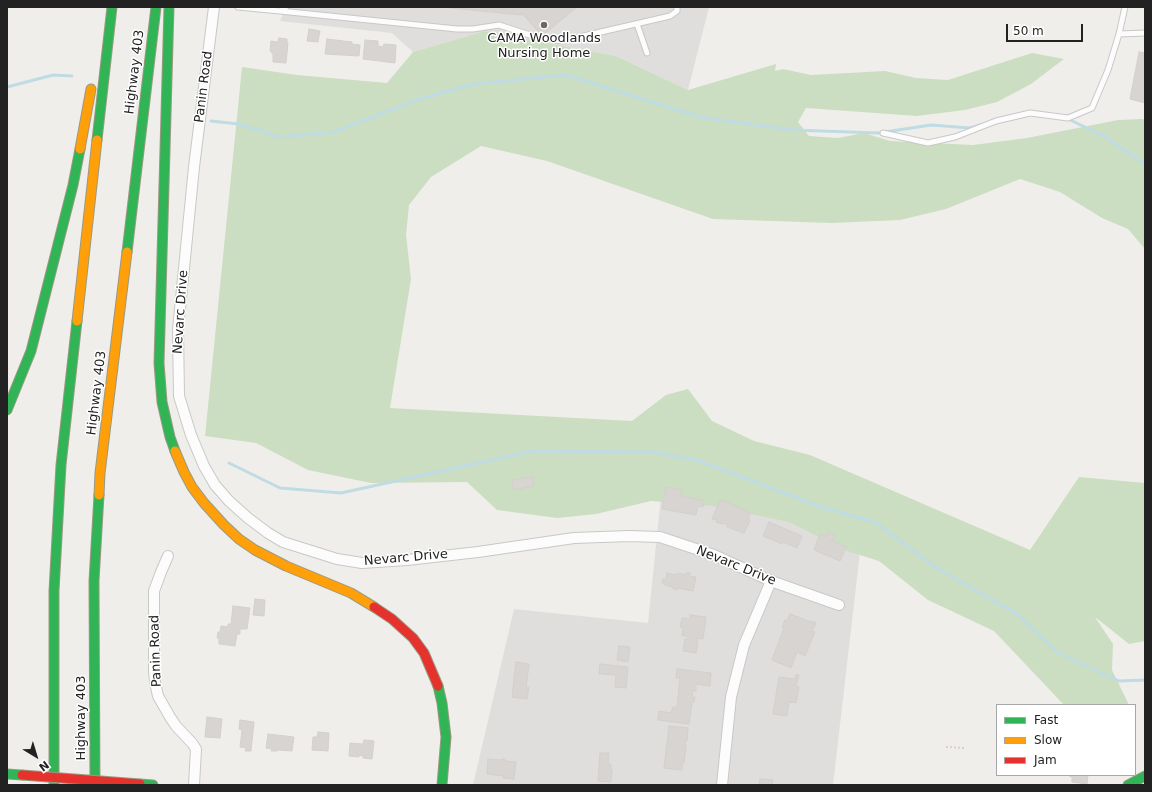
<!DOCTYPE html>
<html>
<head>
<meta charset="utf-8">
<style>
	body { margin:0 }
	#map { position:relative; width:1152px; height:792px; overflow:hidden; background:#f0eeeb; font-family:"DejaVu Sans",sans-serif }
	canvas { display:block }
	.frame { position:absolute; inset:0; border:8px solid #222; pointer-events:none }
	.legend { position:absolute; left:996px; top:704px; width:140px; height:72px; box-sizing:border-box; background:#fff; border:1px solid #a7a7a7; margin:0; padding:5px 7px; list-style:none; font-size:12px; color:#222 }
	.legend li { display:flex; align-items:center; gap:8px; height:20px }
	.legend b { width:20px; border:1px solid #a7a7a7 }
	.north { position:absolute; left:16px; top:736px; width:40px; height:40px; -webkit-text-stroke:3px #fff; paint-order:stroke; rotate:142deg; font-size:11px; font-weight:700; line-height:16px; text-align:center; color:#222 }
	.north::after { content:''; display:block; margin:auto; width:14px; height:18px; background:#222; clip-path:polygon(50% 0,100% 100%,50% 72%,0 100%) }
	.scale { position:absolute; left:1006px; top:24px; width:77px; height:18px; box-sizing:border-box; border:2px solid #222; border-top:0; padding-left:5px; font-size:12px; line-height:14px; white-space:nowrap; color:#222; -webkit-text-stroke:3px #fff; paint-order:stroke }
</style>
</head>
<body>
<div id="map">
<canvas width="1152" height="792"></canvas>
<div class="frame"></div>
<ul class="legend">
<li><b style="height:5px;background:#30b455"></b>Fast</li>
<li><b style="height:5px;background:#ff9f0a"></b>Slow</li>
<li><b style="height:5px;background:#e5322d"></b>Jam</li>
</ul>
<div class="north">N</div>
<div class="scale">50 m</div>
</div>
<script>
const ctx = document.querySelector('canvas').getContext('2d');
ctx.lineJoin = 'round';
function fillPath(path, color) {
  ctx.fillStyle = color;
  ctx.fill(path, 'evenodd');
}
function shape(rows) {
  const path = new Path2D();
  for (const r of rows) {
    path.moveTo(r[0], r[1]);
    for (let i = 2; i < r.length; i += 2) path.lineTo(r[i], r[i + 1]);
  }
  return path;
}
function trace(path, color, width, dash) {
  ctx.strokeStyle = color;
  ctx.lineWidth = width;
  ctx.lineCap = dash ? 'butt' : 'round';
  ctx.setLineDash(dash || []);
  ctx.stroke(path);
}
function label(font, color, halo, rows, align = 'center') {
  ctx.font = font + ' "DejaVu Sans",sans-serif';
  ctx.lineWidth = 3;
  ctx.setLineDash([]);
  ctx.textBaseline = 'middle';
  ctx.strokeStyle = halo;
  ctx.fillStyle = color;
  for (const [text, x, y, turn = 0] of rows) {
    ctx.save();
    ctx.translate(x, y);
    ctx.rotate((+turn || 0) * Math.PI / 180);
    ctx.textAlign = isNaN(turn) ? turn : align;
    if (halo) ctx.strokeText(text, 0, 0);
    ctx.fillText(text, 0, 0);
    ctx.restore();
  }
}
const residential = shape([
	[286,7,709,7,688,90,616,56,485,31,413,52,392,33,280,21],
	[664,467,862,535,833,785,473,785,514,609,648,623]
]);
const forest = shape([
	[485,31,616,56,688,90,776,64,775,71,783,69,811,75,885,71,916,78,948,80,1032,53,1064,59,1031,84,997,102,965,110,917,116,806,108,798,122,809,136,838,138,864,133,890,141,973,145,1027,138,1118,120,1142,119,1145,120,1145,249,1128,229,1102,218,1060,192,1020,179,946,209,900,220,832,223,713,219,547,161,481,146,431,177,409,205,406,235,411,279,390,408,632,421,666,395,688,389,712,421,754,441,810,455,1030,550,1079,477,1145,483,1145,641,1129,644,1095,617,1113,644,1112,670,1129,705,1064,705,994,631,928,600,879,561,847,551,789,522,713,506,651,501,596,514,557,518,497,510,467,482,371,483,308,470,256,443,205,436,242,67,297,75,387,83,413,52]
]);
const stream = shape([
	[7,87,53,75,72,76],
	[1066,118,1104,136,1145,164],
	[211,121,239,124,280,137,334,132,417,100,473,84,566,75,700,117,793,130,878,133,931,125,970,128,980,125],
	[229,463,280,488,341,493,533,451,651,452,697,460,821,507,875,522,935,567,1017,614,1057,652,1119,681,1145,680]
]);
const building = shape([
	[441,7,577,7,542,36,522,13,522,15,441,7],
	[309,29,320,31,318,42,307,41,309,29],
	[279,38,287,39,287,43,288,43,286,63,273,62,273,54,270,51,271,41,278,42,279,38],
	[327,39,352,42,352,44,360,45,359,56,325,54,327,39],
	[365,40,378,41,378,46,383,47,384,44,396,45,395,63,363,59,365,40],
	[1139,52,1145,53,1145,103,1130,99,1139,52],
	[533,477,534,486,513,490,512,480,533,477],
	[666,487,682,490,681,496,704,501,703,507,698,506,696,515,662,509,666,487],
	[720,500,740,507,740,508,750,513,748,519,750,520,744,533,727,527,728,525,723,523,722,524,716,522,717,520,712,519,720,500],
	[769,522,802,536,797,548,783,542,782,544,763,536,769,522],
	[828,532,835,535,832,541,846,547,840,561,814,550,820,534,826,537,828,532],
	[667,573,677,575,677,573,686,575,686,573,690,573,689,576,696,577,693,591,677,588,677,590,673,589,673,587,665,585,665,583,662,583,663,579,666,579,667,573],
	[255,599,265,600,264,616,253,615,255,599],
	[233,606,250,608,247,629,240,629,240,634,237,634,235,646,219,644,219,638,217,638,218,632,220,632,221,626,228,627,228,624,231,624,233,606],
	[790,614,811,622,811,621,816,623,812,631,815,632,805,656,797,652,791,668,772,660,784,628,782,627,785,620,787,621,790,614],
	[690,615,706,617,703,639,697,638,697,641,698,642,696,653,683,651,685,639,688,640,688,638,687,637,687,636,682,636,683,627,680,627,682,618,690,619,690,615],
	[619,646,630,647,628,662,617,660,619,646],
	[516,662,529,664,526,687,529,687,527,699,512,697,516,662],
	[600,664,628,667,626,688,615,687,616,675,602,674,602,673,601,674,599,674,600,664],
	[677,669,711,673,710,686,696,684,696,691,693,690,692,697,695,697,694,702,692,702,689,724,658,720,659,711,671,713,673,707,677,707,680,678,676,678,677,669],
	[796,675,799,675,796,686,799,687,796,703,789,702,787,716,773,714,779,677,795,679,796,675],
	[207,717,222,719,220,738,205,737,207,717],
	[240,720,254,722,251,751,245,751,246,748,240,747,242,730,239,729,240,720],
	[669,726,688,728,687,741,685,741,685,745,686,745,684,763,682,763,682,770,664,768,669,726],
	[318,732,329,733,328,751,312,750,313,737,317,737,318,732],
	[268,734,294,737,292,751,277,750,277,751,271,751,272,749,266,748,268,734],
	[364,740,374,741,372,759,363,758,363,756,359,755,359,757,349,756,350,743,363,744,364,740],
	[600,753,609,753,608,764,611,764,611,770,612,770,611,782,598,781,600,753],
	[488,759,501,760,502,759,505,759,505,761,516,762,514,779,503,778,504,776,487,774,488,759],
	[1069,775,1088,775,1087,784,1072,782,1072,777,1069,776,1069,775],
	[760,779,773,780,772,785,759,785,760,779]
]);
const path = shape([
	[946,747,966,748]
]);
const lane = shape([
	[238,7,280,11,286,7],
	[1125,7,1119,34,1145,33],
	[280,11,457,29,473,29,499,25,533,36,562,41,670,16,677,11,677,7],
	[637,24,647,53],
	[883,133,928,143,955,137,996,121,1030,113,1068,118,1092,108,1108,70,1119,34]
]);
const street = shape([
	[214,7,194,167,178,329,179,396,191,435,204,466,215,485,229,501,248,518,268,533,283,542,337,559,362,563,407,560,478,552,574,538,629,536,660,537,714,555,771,581,839,605],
	[168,556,161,572,154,591,154,671,155,682,158,696,170,717,176,726,192,743,196,749,194,785],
	[722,785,731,697,744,645,771,581]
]);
const fast = shape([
	[169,7,159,363,162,402,170,437,175,451],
	[97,140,112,7],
	[127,252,156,7],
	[7,410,31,351,73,185,80,149],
	[438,686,442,703,446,737,442,785],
	[7,774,22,775],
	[140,784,153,785],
	[54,785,54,591,61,465,77,321],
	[95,785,94,581,99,495],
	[1128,785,1145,776]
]);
const slow = shape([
	[80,149,91,89],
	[77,321,97,140],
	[175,451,184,472,192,487,204,503,224,525,239,539,255,550,286,566,351,593,374,607],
	[99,495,100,473,127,252]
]);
const jam = shape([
	[374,607,392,619,413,638,424,653,438,686]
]);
const jamBridge = shape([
	[22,775,140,784]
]);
const markers = [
	[544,25,4,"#6a6968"]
];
const poiNames = [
	["CAMA Woodlands",544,39],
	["Nursing Home",544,54]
];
const streetNames = [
	["Highway 403",135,72,-83],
	["Panin Road",204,87,-83],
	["Nevarc Drive",181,312,-86],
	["Highway 403",97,393,-83],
	["Nevarc Drive",406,558,-5],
	["Nevarc Drive",736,566,22],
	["Panin Road",156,651,-92],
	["Highway 403",82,718,-90]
];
fillPath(residential, '#dfdedc');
fillPath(forest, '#cbdec1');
trace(stream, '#bfdbe3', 3);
fillPath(building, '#d7d4d2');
trace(building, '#d3d0cc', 1);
trace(lane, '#c9c8c7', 7);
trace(street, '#c9c8c7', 12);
trace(fast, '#999a82', 11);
trace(slow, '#999a82', 11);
trace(jam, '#999a82', 11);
trace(path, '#dccecd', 2, [2, 2]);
trace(lane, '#fdfcfc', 5);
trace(street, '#fdfcfc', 10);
trace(fast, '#30b455', 9);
trace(slow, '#ff9f0a', 9);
trace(jam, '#e5322d', 9);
trace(jamBridge, '#999a82', 11, []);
trace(jamBridge, '#e5322d', 9);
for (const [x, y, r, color] of markers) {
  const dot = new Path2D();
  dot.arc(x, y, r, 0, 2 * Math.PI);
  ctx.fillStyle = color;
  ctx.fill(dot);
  trace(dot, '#fff', 1.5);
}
label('13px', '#222', '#fff', poiNames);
label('13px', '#222', '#fff', streetNames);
</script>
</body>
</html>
